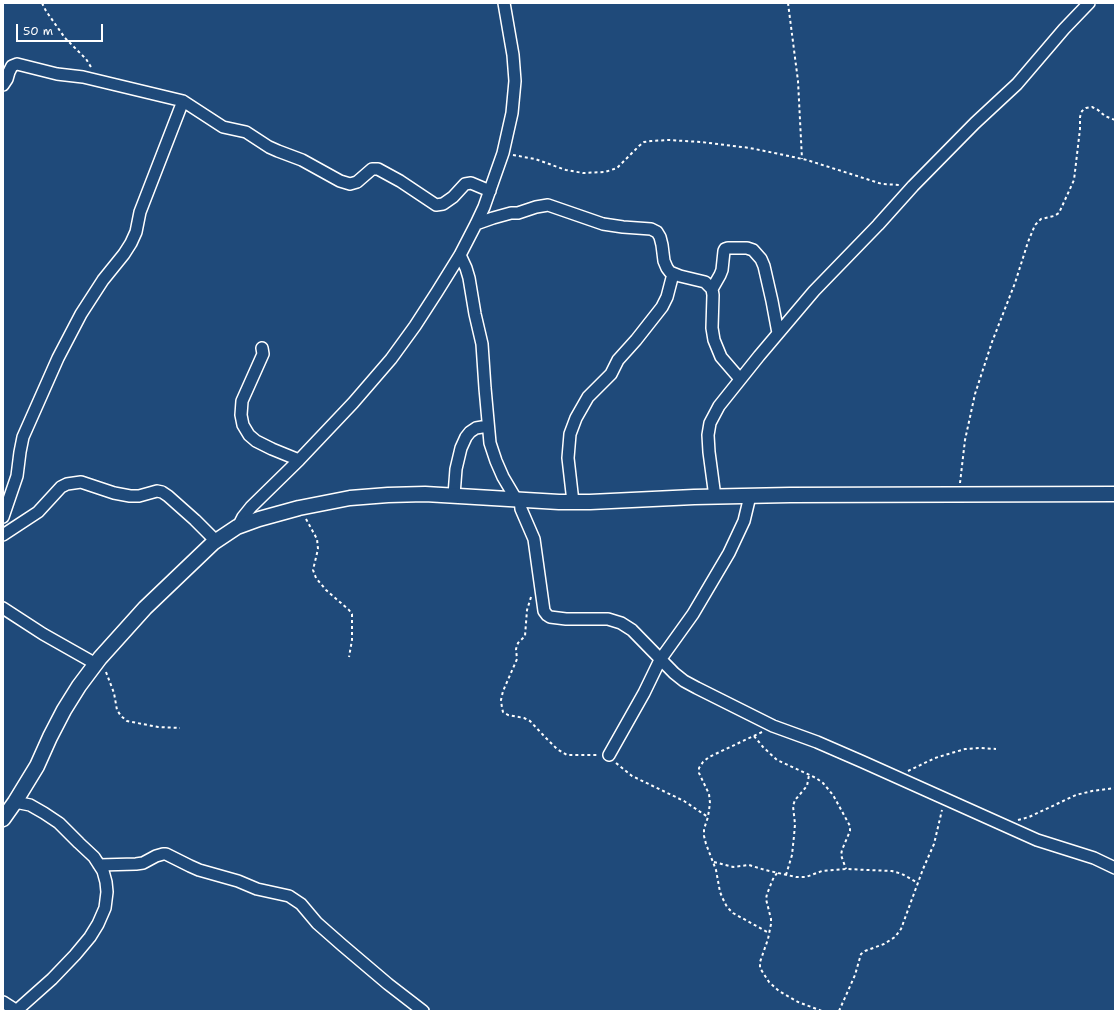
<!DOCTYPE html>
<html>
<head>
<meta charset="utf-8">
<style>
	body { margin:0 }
	#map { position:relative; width:1118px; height:1014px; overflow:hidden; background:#1f4a7a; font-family:"Shantell Sans",sans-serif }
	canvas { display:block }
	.frame { position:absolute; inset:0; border:4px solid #fff; pointer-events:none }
	.scale { position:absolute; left:16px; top:24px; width:87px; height:18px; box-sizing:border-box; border:2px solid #fff; border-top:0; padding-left:5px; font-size:12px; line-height:14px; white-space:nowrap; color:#fff; -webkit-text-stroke:3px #1f4a7a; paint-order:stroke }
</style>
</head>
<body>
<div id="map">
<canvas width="1118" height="1014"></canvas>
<div class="frame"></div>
<div class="scale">50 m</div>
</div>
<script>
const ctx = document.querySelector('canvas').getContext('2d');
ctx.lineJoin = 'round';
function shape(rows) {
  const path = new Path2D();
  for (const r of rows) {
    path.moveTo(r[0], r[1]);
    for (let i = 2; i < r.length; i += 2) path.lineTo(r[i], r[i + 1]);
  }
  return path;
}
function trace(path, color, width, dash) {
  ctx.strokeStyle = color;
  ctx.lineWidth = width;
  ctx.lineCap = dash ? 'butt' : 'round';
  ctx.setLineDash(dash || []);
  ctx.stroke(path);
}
const path = shape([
	[42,3,46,11,65,38,86,59,91,67],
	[788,3,798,81,802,159],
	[513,155,535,159,566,170,583,173,605,172,617,168,639,146,644,142,651,141,669,140,701,142,750,148,784,155,807,160,882,184,900,185],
	[960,483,965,440,975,394,992,342,1015,283,1028,242,1035,225,1041,219,1054,216,1059,213,1074,180,1080,129,1080,117,1082,111,1086,108,1092,107,1098,110,1105,116,1115,120],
	[306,519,317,539,318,549,313,570,316,578,326,590,349,610,352,614,352,640,349,657],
	[531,597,527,610,525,636,518,643,516,649,517,659,503,691,501,700,502,708,503,712,508,715,524,718,530,721,544,736,557,749,567,755,599,755],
	[106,672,114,693,117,710,121,716,127,721,158,727,180,728],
	[762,732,709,757,703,762,699,768,699,773,709,794,710,803,708,817,704,829,704,836,706,844,716,870,720,892,723,899,727,907,733,913,769,933],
	[754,736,763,747,777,760,816,778,823,783,833,795,850,826,850,831,842,850,841,855,846,869],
	[616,763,632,776,684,801,708,817],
	[908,771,935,758,965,749,980,748,996,749],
	[1018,820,1029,817,1076,795,1092,791,1115,788],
	[714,862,733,867,749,865,765,870,796,877,806,877,822,871,846,869,892,871,902,874,918,883],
	[777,873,773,879,767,894,766,899,771,919,771,924,768,939,760,962,760,968,769,982,779,991,798,1002,822,1011],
	[786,875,792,855,794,836,795,824,793,806,795,800,807,786,809,775],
	[839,1011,855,975,861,954,865,951,884,944,895,937,901,929,923,869,934,844,942,810]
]);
const minor = shape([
	[3,85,7,79,9,72,12,66,17,64,57,74,83,77,183,101,223,127,246,132,269,147,278,151,302,160,340,181,350,184,357,182,372,169,378,169,400,181,436,205,443,204,453,197,465,184,471,183,490,191],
	[476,224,493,218,511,213,518,213,536,207,548,205,603,224,623,227,651,229,657,232,660,237,662,245,664,261,667,268,670,272,680,276,705,282,712,289,713,295,712,328,714,340,721,357,740,379],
	[460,255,466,268,469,278,475,314,482,344,485,388,490,443,496,461,503,477,516,499],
	[712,289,720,275,722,270,724,251,725,249,728,248,747,248,753,250,761,259,764,266,772,301,778,333],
	[262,348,263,354,242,401,241,415,243,425,249,435,256,441,272,449,299,460],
	[454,495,456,469,461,448,466,437,470,432,476,428,488,426],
	[715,497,709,452,708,435,710,423,719,406,759,356,814,291,878,225,913,186,975,123,1017,84,1064,29,1089,3],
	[520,499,521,509,534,539,544,611,547,615,550,617,566,619,608,619,621,623,632,630,674,673,684,681,697,688,773,726,817,742,863,762,1037,840,1094,858,1115,868],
	[573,502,568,458,570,434,576,418,588,397,611,374,618,360,636,340,662,307,667,297,673,274],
	[3,517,17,476,20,452,23,437,58,358,81,314,103,280,124,254,131,243,136,232,140,212,183,101],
	[238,527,243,517,251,507,299,460,353,403,391,359,415,326,437,292,460,255,476,224,484,207,503,153,512,113,515,81,513,55,504,3],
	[3,535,38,512,61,487,67,484,81,482,114,493,130,496,139,496,157,491,162,492,168,496,195,520,216,541],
	[3,608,43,634,96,664],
	[609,755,644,693,660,660,693,614,729,553,744,521,750,496],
	[15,802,30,805,44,813,59,823,79,843,94,857,103,871,106,882,107,892,105,908,98,924,90,937,75,955,52,979,16,1011],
	[99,865,136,864,143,863,156,856,163,854,166,854,190,866,199,870,238,881,257,889,289,896,301,904,317,923,342,945,388,984,423,1011],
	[3,1002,17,1011]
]);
const tertiary = shape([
	[3,819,15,802,37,766,50,737,64,710,79,686,100,658,145,608,213,543,237,527,259,519,299,508,350,498,388,495,425,494,559,502,590,502,694,497,790,495,1115,494]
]);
trace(minor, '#fff', 14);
trace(tertiary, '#fff', 17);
trace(path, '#fff', 2, [3, 3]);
trace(minor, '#1f4a7a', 11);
trace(tertiary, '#1f4a7a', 14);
</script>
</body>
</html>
